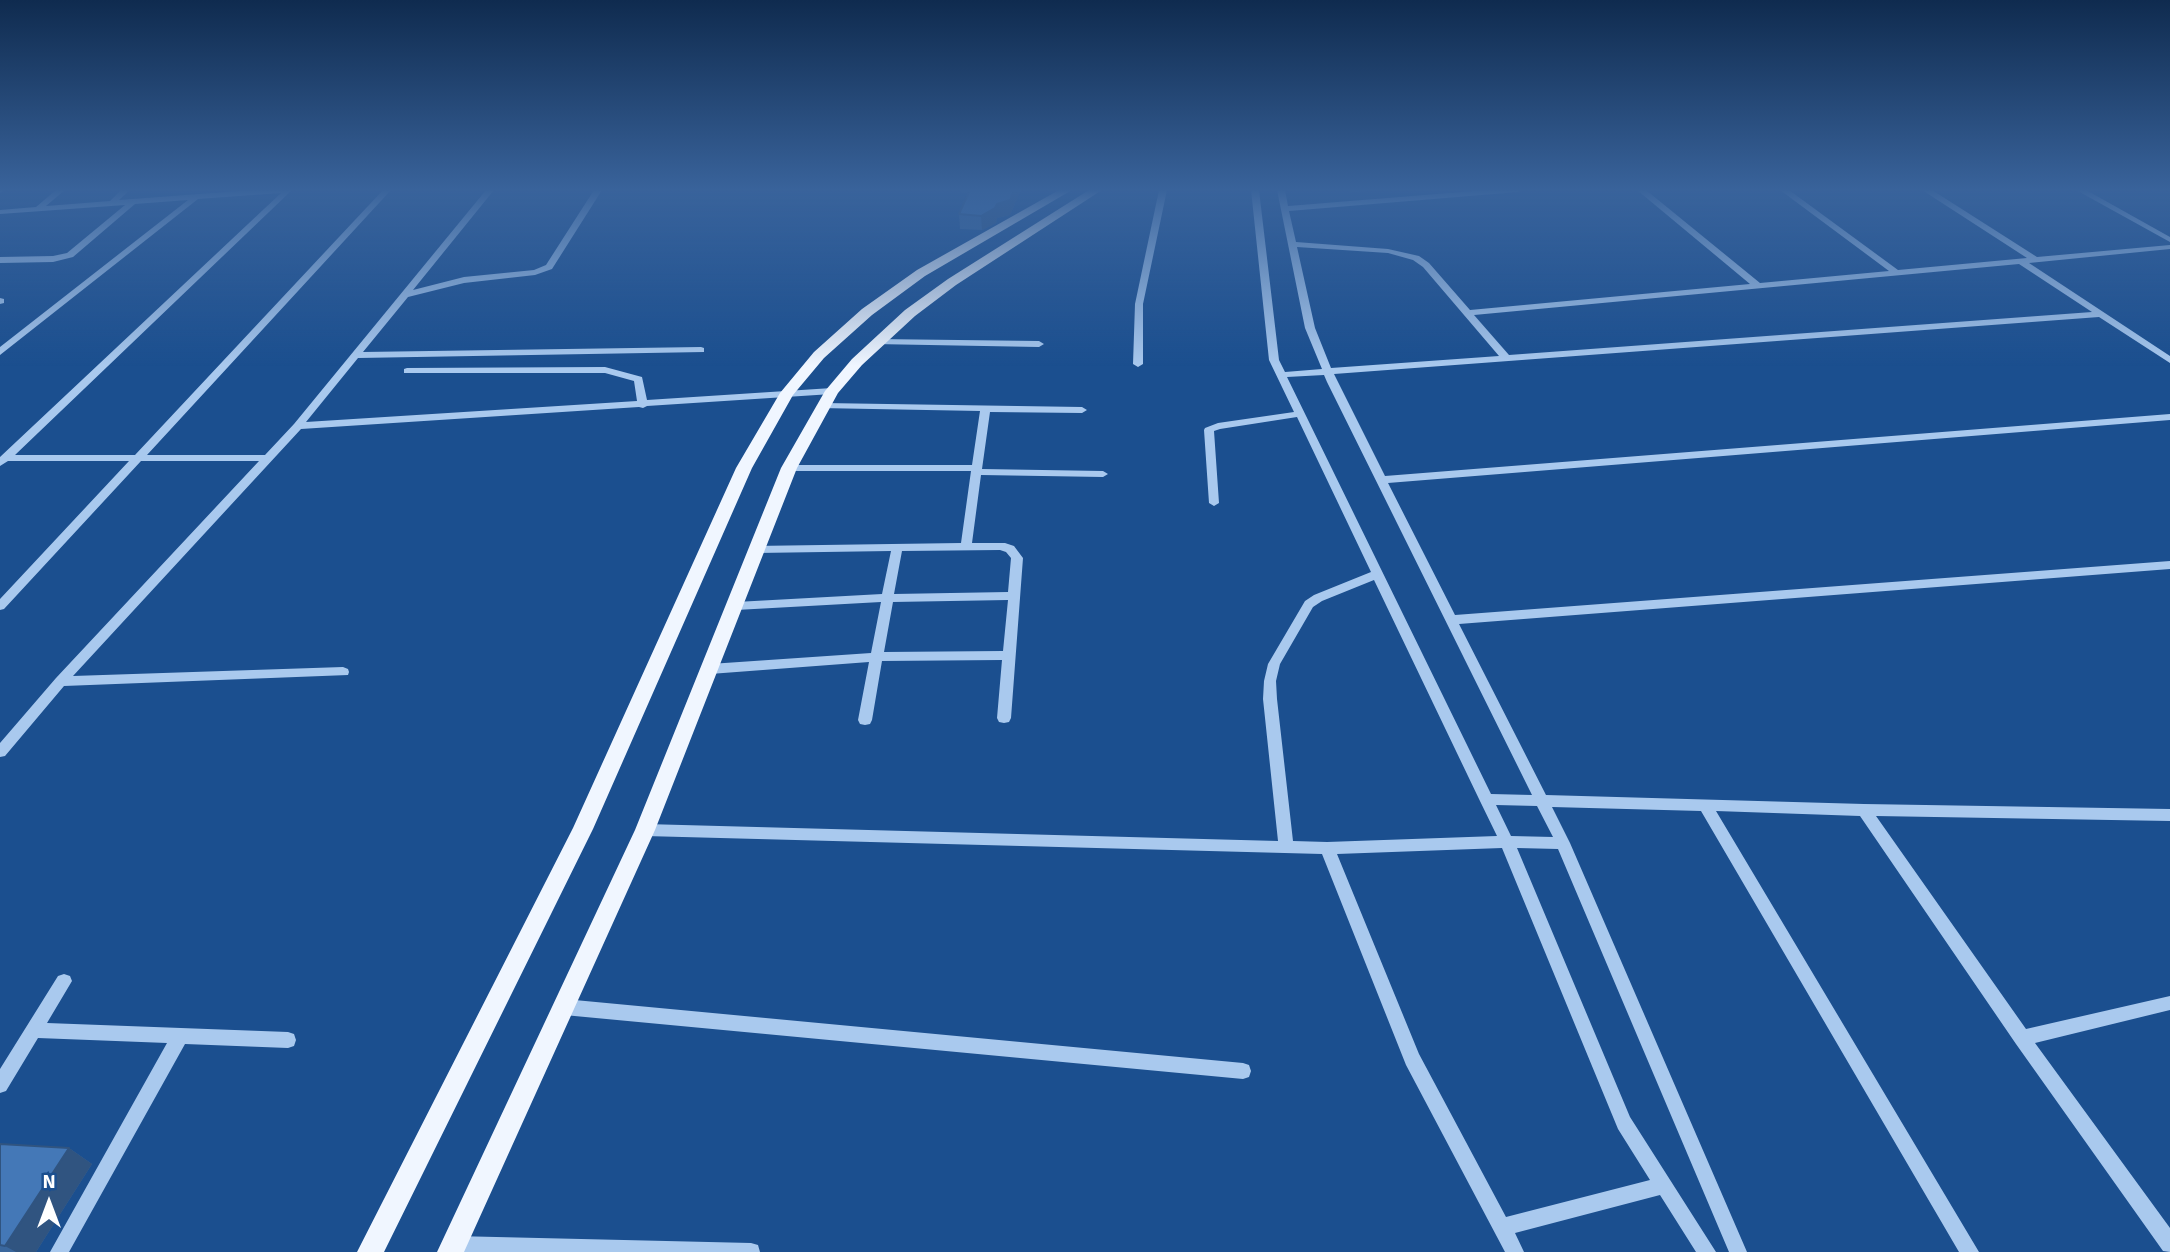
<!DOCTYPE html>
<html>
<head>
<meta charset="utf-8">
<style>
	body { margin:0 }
	#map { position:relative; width:2170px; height:1252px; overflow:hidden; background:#1b4f8f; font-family:Signika,sans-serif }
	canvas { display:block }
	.north { position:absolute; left:14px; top:1168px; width:70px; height:70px; -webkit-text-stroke:5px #1b4f8f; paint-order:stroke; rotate:0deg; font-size:19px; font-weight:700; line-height:28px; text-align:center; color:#fff }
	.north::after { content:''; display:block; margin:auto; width:24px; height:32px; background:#fff; clip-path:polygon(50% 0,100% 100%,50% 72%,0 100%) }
</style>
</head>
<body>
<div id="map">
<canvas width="2170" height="1252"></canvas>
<div class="north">N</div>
</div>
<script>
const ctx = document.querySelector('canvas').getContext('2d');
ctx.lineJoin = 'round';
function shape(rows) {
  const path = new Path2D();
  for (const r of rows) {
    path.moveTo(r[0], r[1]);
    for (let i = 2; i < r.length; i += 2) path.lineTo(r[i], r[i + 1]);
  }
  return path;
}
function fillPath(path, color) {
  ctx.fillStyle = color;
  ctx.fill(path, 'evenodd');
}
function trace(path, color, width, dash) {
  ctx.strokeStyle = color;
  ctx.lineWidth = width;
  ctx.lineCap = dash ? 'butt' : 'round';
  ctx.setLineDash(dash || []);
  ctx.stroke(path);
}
const minor = shape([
	[0,190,5,190,0,193,0,190],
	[56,190,65,190,46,206,110,201,121,190,130,190,119,200,252,190,292,190,15,455,135,455,383,190,391,190,147,455,265,455,294,424,486,190,494,190,413,290,464,277,534,270,546,265,594,190,602,190,552,269,535,275,464,283,408,297,363,352,701,347,704,348,704,352,358,358,306,422,637,401,634,381,605,373,404,373,404,369,407,368,605,367,642,377,647,400,832,388,837,391,832,394,647,406,643,408,639,407,301,429,73,676,343,667,348,669,349,672,348,675,64,686,5,756,0,757,0,743,56,678,259,461,141,461,4,609,0,610,0,599,129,461,8,461,0,466,0,457,281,193,198,199,0,355,0,347,188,200,135,204,73,257,53,262,0,263,0,257,53,256,67,253,125,205,0,214,0,210,36,207,56,190],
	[1159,190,1167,190,1143,304,1143,364,1138,367,1133,364,1135,304,1159,190],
	[1251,190,1259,190,1279,360,1285,372,1322,369,1305,328,1277,190,1285,190,1288,206,1486,190,1522,190,1518,192,1289,211,1296,242,1388,249,1419,256,1429,263,1470,310,1750,284,1637,190,1646,190,1760,283,1889,271,1780,190,1789,190,1898,270,2027,258,1922,190,1932,190,2037,257,2170,245,2170,249,2029,263,2170,356,2170,363,2099,317,1334,374,1385,476,2170,414,2170,420,1388,483,1455,615,2170,561,2170,569,1459,624,1546,795,1864,804,2170,809,2170,821,1876,816,2026,1029,2170,996,2170,1010,2035,1043,2170,1228,2170,1252,2163,1251,2016,1044,1860,816,1716,811,1979,1252,1959,1252,1701,811,1552,807,1570,843,1747,1252,1729,1252,1558,849,1517,848,1630,1117,1716,1252,1696,1252,1660,1195,1515,1233,1524,1252,1505,1252,1406,1065,1322,854,645,836,640,834,638,830,640,826,645,824,1278,841,1263,699,1264,681,1268,664,1305,601,1314,595,1371,572,1297,417,1220,429,1214,431,1219,503,1214,506,1209,503,1204,430,1205,428,1218,423,1294,412,1269,360,1251,190],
	[1297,247,1388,253,1413,260,1423,267,1499,356,1331,368,1315,328,1297,247],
	[2019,264,2092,312,1509,355,1474,315,2019,264],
	[1324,375,1327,382,1532,795,1491,794,1287,377,1324,375],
	[1374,580,1479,799,1497,836,1327,842,1293,841,1277,699,1276,681,1280,664,1313,607,1322,601,1374,580],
	[1496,805,1537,806,1553,837,1511,836,1496,805],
	[1502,848,1618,1129,1650,1180,1506,1217,1419,1054,1337,854,1502,848],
	[2076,190,2086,190,2170,237,2170,242,2076,190],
	[0,298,4,299,4,303,0,304,0,298],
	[877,339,1039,341,1044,344,1039,347,874,344,874,340,877,339],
	[823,403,1082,407,1087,410,1082,413,990,412,982,469,1103,471,1108,474,1103,477,981,475,972,543,1005,543,1014,546,1023,558,1011,718,1009,722,1004,723,999,722,997,718,1002,660,882,661,872,720,870,724,865,725,860,724,858,720,869,662,710,674,706,672,704,669,706,666,710,664,871,653,881,602,736,610,730,606,736,602,882,594,891,551,757,553,753,552,751,549,753,546,961,543,971,471,789,471,784,468,789,465,972,465,980,411,819,408,818,406,823,403],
	[1000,550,1006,552,1011,558,1008,592,894,594,902,551,1000,550],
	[1008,600,1003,651,884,652,893,602,1008,600],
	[64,974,70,976,72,981,47,1023,288,1032,294,1034,296,1040,294,1046,288,1048,185,1044,69,1252,50,1252,167,1043,38,1038,6,1091,0,1093,0,1069,58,976,64,974],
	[564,999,1243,1063,1249,1065,1251,1071,1249,1077,1243,1079,564,1015,558,1012,556,1007,558,1002,564,999],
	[454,1236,751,1243,758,1245,760,1252,448,1252,445,1245,447,1238,454,1236]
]);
const major = shape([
	[1059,190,1072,190,925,276,872,315,824,358,793,395,752,468,593,829,384,1252,357,1252,573,828,736,468,780,393,814,352,862,309,917,270,1059,190],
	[1089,190,1102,190,956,285,915,316,862,365,838,393,797,468,655,830,464,1252,437,1252,635,830,781,468,825,391,852,359,905,310,948,279,1089,190]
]);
const wall = shape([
	[961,190,1021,190,1010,215,997,218,996,223,982,230,960,229,959,214,969,193,961,193],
	[1350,190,1382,190,1351,192],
	[0,1144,69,1148,92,1164,36,1252,0,1252]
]);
const shadedWall = shape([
	[1014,190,1021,190,1010,215,997,218,996,223,982,230,981,216],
	[69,1148,92,1164,36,1252,16,1252,5,1246]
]);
const building = shape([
	[970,190,1014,190,1010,200,997,204,995,208,981,216,959,214,970,190],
	[0,1144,69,1148,5,1246,0,1245,0,1144]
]);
fillPath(minor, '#a9c9ee');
fillPath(major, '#f0f6ff');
fillPath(wall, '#3a679d');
fillPath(shadedWall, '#305480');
fillPath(building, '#4478b7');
trace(building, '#305480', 2);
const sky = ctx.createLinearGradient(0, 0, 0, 366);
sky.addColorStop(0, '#0f2b4f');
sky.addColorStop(0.52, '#39639b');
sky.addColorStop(1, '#39639b00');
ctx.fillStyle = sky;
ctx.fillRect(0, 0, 2170, 366);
</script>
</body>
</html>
